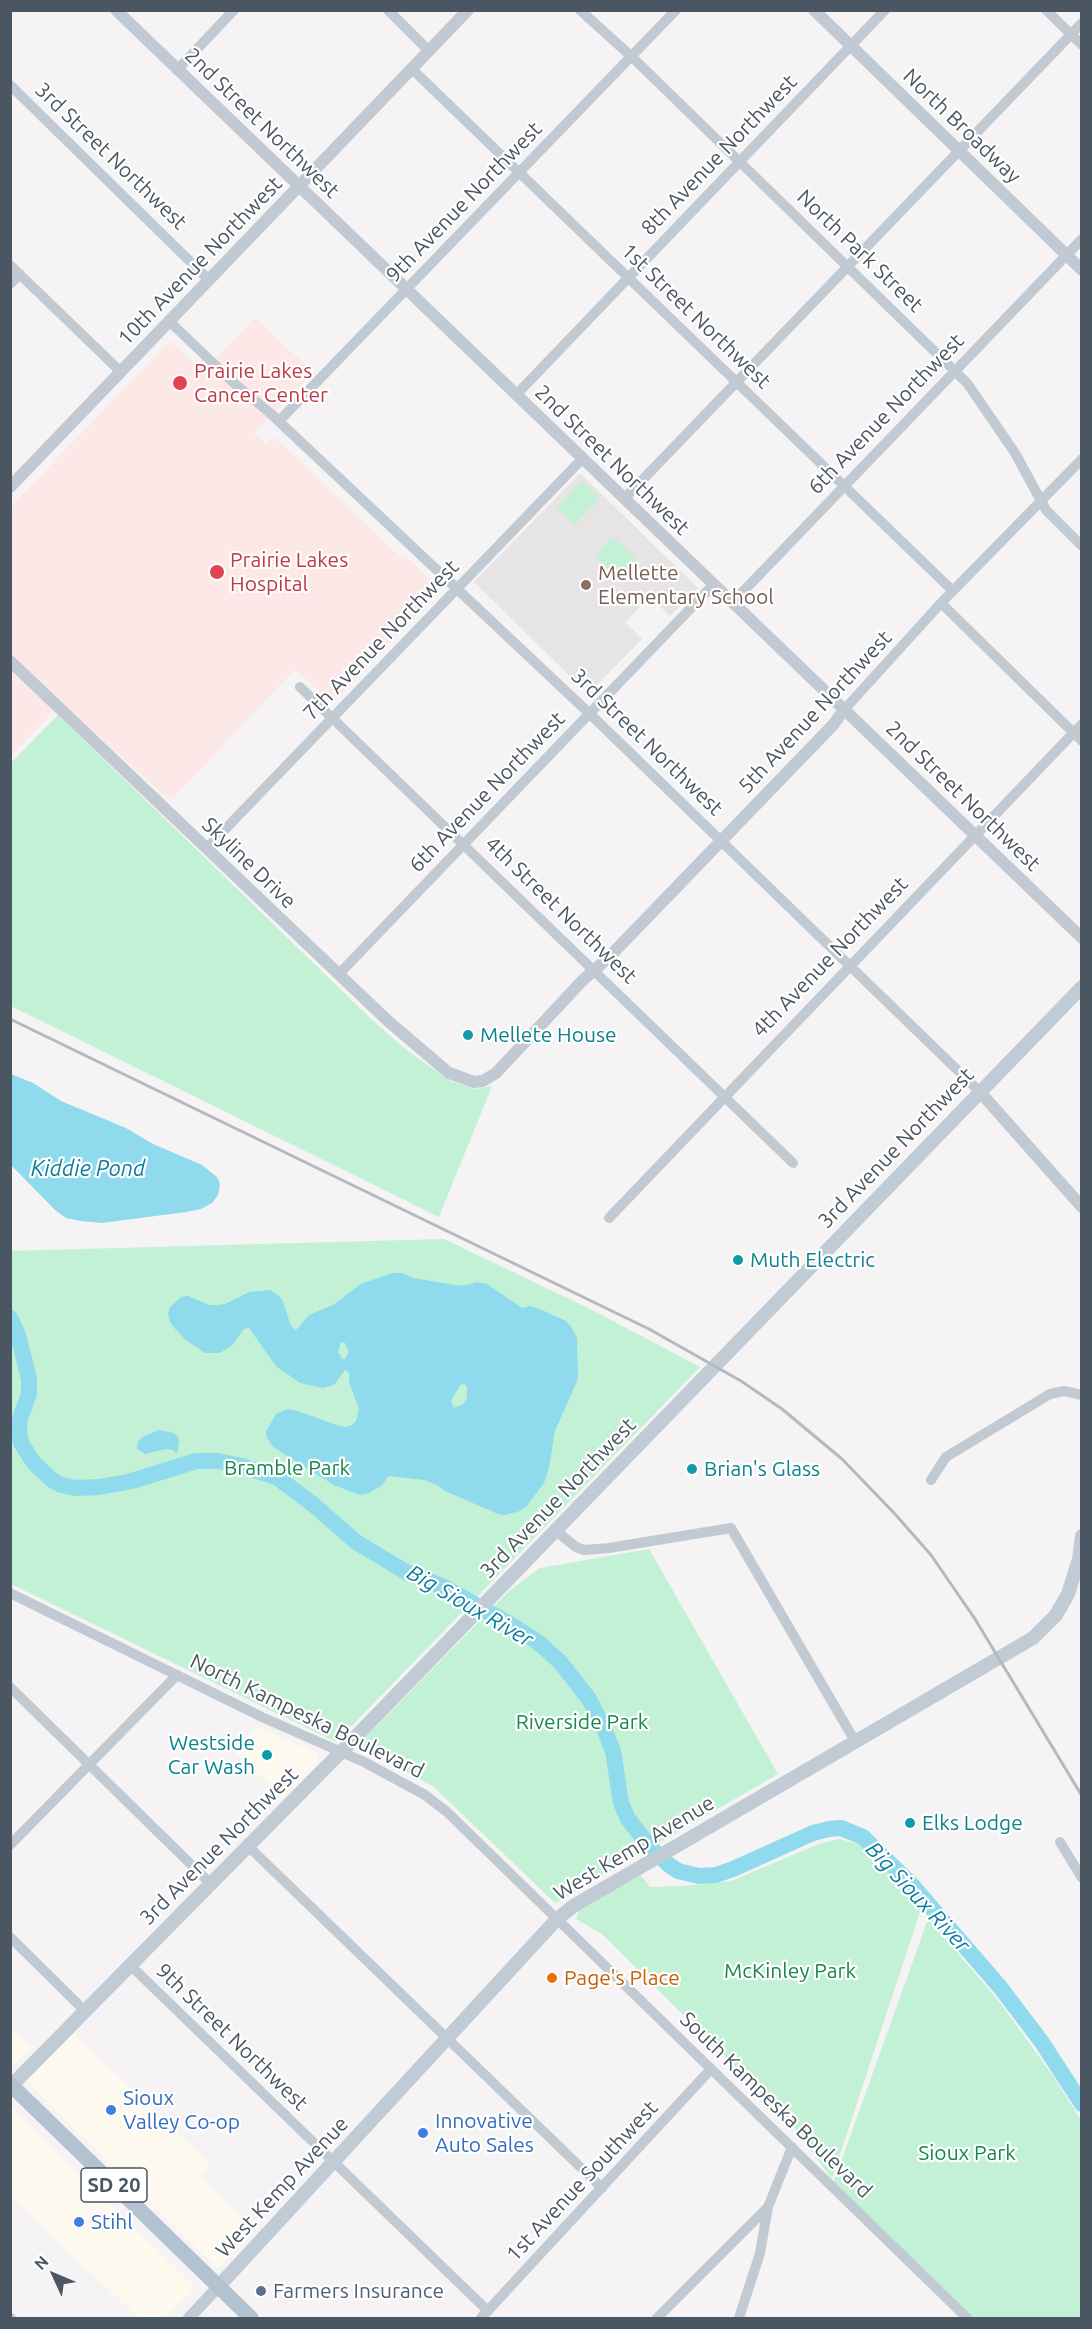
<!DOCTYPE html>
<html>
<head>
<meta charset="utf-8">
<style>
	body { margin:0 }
	#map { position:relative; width:1092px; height:2329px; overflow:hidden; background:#f5f3f3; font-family:Ubuntu,sans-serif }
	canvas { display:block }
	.frame { position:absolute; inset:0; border:12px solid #4a5661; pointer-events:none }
	.north { position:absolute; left:24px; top:2245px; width:60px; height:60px; -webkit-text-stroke:4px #fff; paint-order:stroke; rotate:314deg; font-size:16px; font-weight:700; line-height:24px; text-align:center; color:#4a5661 }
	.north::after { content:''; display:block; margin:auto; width:21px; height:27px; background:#4a5661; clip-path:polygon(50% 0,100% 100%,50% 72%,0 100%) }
</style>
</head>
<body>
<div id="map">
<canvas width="1092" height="2329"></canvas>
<div class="frame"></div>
<div class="north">N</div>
</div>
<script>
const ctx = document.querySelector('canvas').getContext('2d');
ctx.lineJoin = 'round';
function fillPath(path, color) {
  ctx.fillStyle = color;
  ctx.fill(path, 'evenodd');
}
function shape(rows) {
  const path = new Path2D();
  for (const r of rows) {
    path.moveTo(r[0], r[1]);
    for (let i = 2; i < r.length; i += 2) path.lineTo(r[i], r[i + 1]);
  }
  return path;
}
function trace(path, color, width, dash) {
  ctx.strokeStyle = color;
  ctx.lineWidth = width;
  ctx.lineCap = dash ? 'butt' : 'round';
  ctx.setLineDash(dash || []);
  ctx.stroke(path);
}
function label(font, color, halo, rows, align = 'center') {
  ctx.font = font + ' Ubuntu,sans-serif';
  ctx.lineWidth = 4.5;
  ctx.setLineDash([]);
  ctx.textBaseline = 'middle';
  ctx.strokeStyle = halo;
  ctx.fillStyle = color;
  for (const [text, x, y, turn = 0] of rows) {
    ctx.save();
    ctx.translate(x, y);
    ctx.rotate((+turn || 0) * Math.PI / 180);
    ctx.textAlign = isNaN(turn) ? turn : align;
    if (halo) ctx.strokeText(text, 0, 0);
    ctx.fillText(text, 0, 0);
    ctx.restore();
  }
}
const commercial = shape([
	[259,1727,317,1753,319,1758,317,1763,283,1797,234,1752],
	[11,2027,33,2047,15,2064,11,2060],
	[74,2033,210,2164,198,2176,254,2231,218,2269,33,2088,28,2081],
	[11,2106,196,2288,164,2318,139,2318,11,2197]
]);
const education = shape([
	[580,473,698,588,670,616,650,597,625,622,642,639,588,694,474,582]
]);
const medical = shape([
	[255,317,313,372,254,433,266,444,274,437,401,557,406,557,441,588,332,704,295,669,171,801,61,703,11,755,11,507,170,341,204,371]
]);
const green = shape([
	[582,481,600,498,574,525,557,508],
	[613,537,636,559,618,578,595,556],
	[58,715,371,1019,405,1049,450,1081,476,1089,492,1086,439,1217,11,1006,10,764],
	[444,1239,590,1309,700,1367,336,1742,11,1584,10,1251],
	[649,1549,778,1774,555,1903,434,1787,363,1747,362,1741,509,1591,540,1568],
	[839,1839,860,1844,872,1850,921,1909,832,2179,788,2119,602,1934,576,1919,580,1909,641,1875,650,1887,683,1886,731,1881,819,1844],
	[928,1919,998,2000,1053,2076,1081,2120,1081,2318,973,2318,833,2184]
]);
const water = shape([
	[11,1074,33,1083,61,1101,126,1128,153,1144,202,1165,217,1177,220,1184,218,1195,212,1203,201,1209,186,1212,102,1223,81,1221,66,1218,55,1210,11,1165],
	[392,1273,402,1273,413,1278,462,1286,477,1282,487,1284,522,1308,530,1306,542,1310,566,1321,571,1326,577,1338,578,1379,555,1431,549,1468,544,1483,526,1507,520,1511,505,1515,498,1514,445,1491,437,1485,424,1480,389,1476,381,1486,367,1494,360,1495,334,1485,273,1447,267,1438,266,1431,276,1414,287,1409,298,1411,339,1426,346,1427,352,1425,356,1421,359,1409,349,1382,349,1373,345,1370,334,1385,323,1388,300,1383,276,1366,249,1328,244,1329,232,1345,220,1353,205,1353,186,1340,176,1330,170,1322,168,1314,170,1307,181,1297,188,1296,209,1305,218,1305,225,1304,249,1292,271,1290,282,1299,291,1326,296,1330,309,1315,333,1305,361,1284],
	[341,1342,345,1343,349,1352,345,1359,342,1359,338,1352],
	[464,1384,467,1387,467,1398,463,1404,454,1408,451,1401,460,1385],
	[159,1430,174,1433,178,1437,179,1441,177,1454,173,1450,166,1449,145,1454,137,1449,138,1441,144,1436]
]);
const river = shape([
	[10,1318,18,1335,29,1379,29,1394,20,1418,19,1430,21,1443,34,1463,52,1480,61,1485,76,1488,99,1487,132,1481,196,1461,217,1461,242,1466,278,1478,315,1506,356,1542,406,1572,444,1587,513,1626,539,1643,560,1662,589,1699,605,1731,613,1751,621,1803,628,1819,650,1847,669,1865,678,1871,699,1876,716,1875,733,1869,813,1833,829,1829,841,1828,863,1837,911,1884,1000,1987,1041,2041,1082,2104]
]);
const minor = shape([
	[388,10,429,51],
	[580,10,632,57,967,383,1015,453,1046,510,1082,546],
	[1046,10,1082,45],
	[412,69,953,591],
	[177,70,234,10],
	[10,85,209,280],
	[10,265,121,372],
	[10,284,20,274],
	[169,321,235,384,270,413,590,714,980,1092],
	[516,395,885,10],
	[279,421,676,10],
	[625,498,1082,23],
	[733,602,1082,239],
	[941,603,1082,741],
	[300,687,793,1163],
	[844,710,941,603,1082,459],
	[206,849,583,458],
	[338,975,714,584],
	[609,1218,1082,724],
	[931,1480,946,1457,1050,1394,1064,1391,1082,1395],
	[555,1530,576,1547,584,1550,609,1548,731,1528,856,1743],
	[10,1593,262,1717,364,1762,425,1795,447,1812,967,2318],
	[10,1687,211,1884],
	[1060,1842,1082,1878],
	[10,1845,177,1675],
	[248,1846,602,2188],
	[10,1937,85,2011],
	[130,1965,488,2311],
	[10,2318,11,2318],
	[481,2318,711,2069],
	[657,2318,768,2207],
	[739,2318,760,2253,768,2207,792,2147]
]);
const tertiary = shape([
	[116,10,1082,938],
	[814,10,1082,270],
	[10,487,468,10],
	[10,661,388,1021,449,1073,474,1082,483,1081,496,1073,582,981,610,956,833,725,844,710],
	[980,1092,1082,1207],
	[189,2318,218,2287]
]);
const secondary = shape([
	[12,2085,340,1753,1082,987],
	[218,2287,557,1919,575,1905,632,1872,1033,1638,1056,1615,1068,1594,1079,1559,1082,1536]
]);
const primary = shape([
	[10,2084,251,2318]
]);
const rail = shape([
	[10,1019,649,1329,741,1381,782,1409,842,1459,895,1514,931,1555,975,1619,1082,1796]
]);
const markers = [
	[180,383,8,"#e0444e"],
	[217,572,8,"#e0444e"],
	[586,585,6,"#8d6e63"],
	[468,1035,6,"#0f9aa8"],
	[738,1260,6,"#0f9aa8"],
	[692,1469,6,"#0f9aa8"],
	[267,1755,6,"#0f9aa8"],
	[910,1823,6,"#0f9aa8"],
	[552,1978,6,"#e8710a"],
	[111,2110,6,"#3f7fe0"],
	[423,2133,6,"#3f7fe0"],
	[79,2222,6,"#3f7fe0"],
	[261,2291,6,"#5c6f8a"]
];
const shields = [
	[114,2185,66]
];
const shieldNames = [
	["SD 20",114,2185]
];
const streetNames = [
	["2nd Street Northwest",262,123,44],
	["North Broadway",962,126,44],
	["8th Avenue Northwest",719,155,-46],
	["3rd Street Northwest",111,156,44],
	["9th Avenue Northwest",464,202,-46],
	["North Park Street",860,251,44],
	["10th Avenue Northwest",200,261,-46],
	["1st Street Northwest",696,316,44],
	["6th Avenue Northwest",886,414,-46],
	["2nd Street Northwest",612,460,44],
	["7th Avenue Northwest",381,640,-46],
	["5th Avenue Northwest",815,712,-47],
	["3rd Street Northwest",647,742,44],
	["6th Avenue Northwest",487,792,-46],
	["2nd Street Northwest",963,796,44],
	["Skyline Drive",249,863,44],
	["4th Street Northwest",561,910,44],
	["4th Avenue Northwest",830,957,-46],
	["3rd Avenue Northwest",896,1148,-46],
	["3rd Avenue Northwest",558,1498,-46],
	["North Kampeska Boulevard",307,1716,26],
	["3rd Avenue Northwest",219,1846,-45],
	["West Kemp Avenue",634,1848,-31],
	["9th Street Northwest",232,2037,44],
	["South Kampeska Boulevard",776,2105,44],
	["1st Avenue Southwest",582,2181,-47],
	["West Kemp Avenue",282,2187,-47]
];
const healthNames = [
	["Prairie Lakes",194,371],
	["Cancer Center",194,395],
	["Prairie Lakes",230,560],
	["Hospital",230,584]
];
const educationNames = [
	["Mellette",598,573],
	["Elementary School",598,597]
];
const cultureNames = [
	["Mellete House",480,1035],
	["Muth Electric",750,1260],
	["Brian's Glass",704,1469],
	["Westside",255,1743,"right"],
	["Car Wash",255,1767,"right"],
	["Elks Lodge",922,1823]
];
const parkNames = [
	["Bramble Park",287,1468],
	["Riverside Park",582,1722],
	["McKinley Park",790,1971],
	["Sioux Park",967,2153]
];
const foodNames = [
	["Page's Place",564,1978]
];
const shopNames = [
	["Sioux",123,2098],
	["Valley Co-op",123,2122],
	["Innovative",435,2121],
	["Auto Sales",435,2145],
	["Stihl",91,2222]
];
const serviceNames = [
	["Farmers Insurance",273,2291]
];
const waterNames = [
	["Kiddie Pond",88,1169],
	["Big Sioux River",470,1606,30],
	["Big Sioux River",918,1897,47]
];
fillPath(commercial, '#fdf9ef');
fillPath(education, '#e6e4e5');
fillPath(medical, '#fce8e6');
fillPath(green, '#c3f1d5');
fillPath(water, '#90daee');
trace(river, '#90daee', 16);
trace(minor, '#c1cad2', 10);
trace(tertiary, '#c1cad2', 12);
trace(secondary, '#c1cbd6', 14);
trace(primary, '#b3c2d1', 15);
trace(rail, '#b5b8bd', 3);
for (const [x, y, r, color] of markers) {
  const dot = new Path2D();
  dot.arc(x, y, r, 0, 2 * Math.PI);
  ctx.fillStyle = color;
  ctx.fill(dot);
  trace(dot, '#fff', 2);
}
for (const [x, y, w] of shields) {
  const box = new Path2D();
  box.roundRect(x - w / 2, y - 17, w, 34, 4.5);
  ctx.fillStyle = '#fff';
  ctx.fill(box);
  trace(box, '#4a5661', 1.5);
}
label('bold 20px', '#4a5661', null, shieldNames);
label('21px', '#4a5661', '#fff', streetNames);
label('21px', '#be3a42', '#fff', healthNames, 'left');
label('21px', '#785e54', '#fff', educationNames, 'left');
label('21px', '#0d838f', '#fff', cultureNames, 'left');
label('21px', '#17864f', '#fff', parkNames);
label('21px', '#c56008', '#fff', foodNames, 'left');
label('21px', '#366cbe', '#fff', shopNames, 'left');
label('21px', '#4e5e75', '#fff', serviceNames, 'left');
label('italic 22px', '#0c7c9b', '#fff', waterNames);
</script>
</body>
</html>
